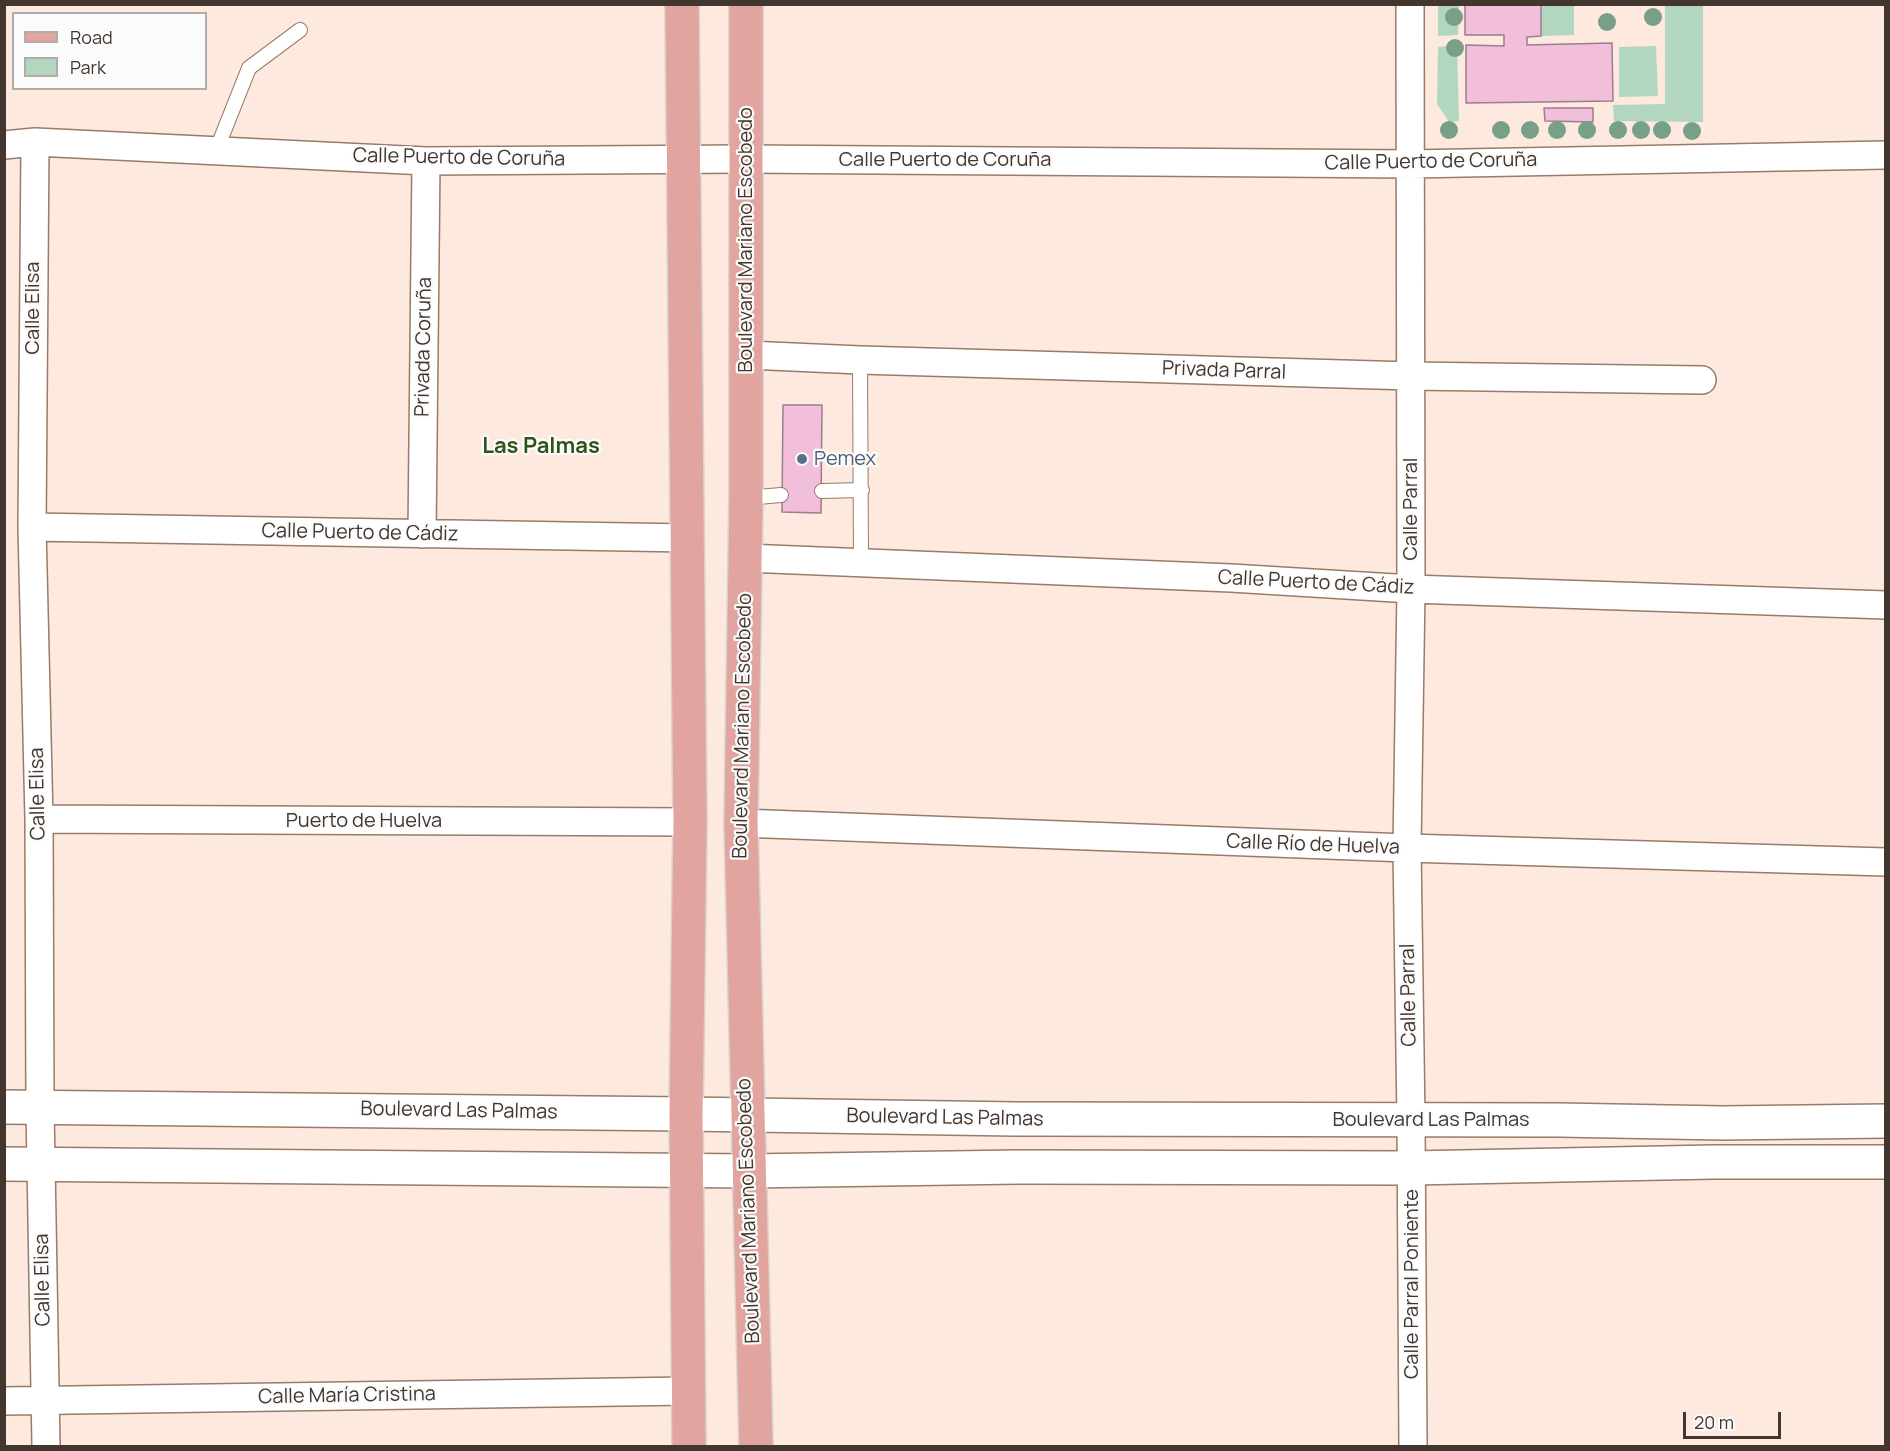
<!DOCTYPE html>
<html>
<head>
<meta charset="utf-8">
<style>
	body { margin:0 }
	#map { position:relative; width:1890px; height:1451px; overflow:hidden; background:#fde9dd; font-family:Manrope,sans-serif }
	canvas { display:block }
	.frame { position:absolute; inset:0; border:6px solid #43362e; pointer-events:none }
	.legend { position:absolute; left:12px; top:12px; width:195px; height:78px; box-sizing:border-box; background:#fbfbfb; border:2px solid #b1aca9; margin:0; padding:8px 10px; list-style:none; font-size:18px; color:#43362e }
	.legend li { display:flex; align-items:center; gap:12px; height:30px }
	.legend b { width:30px; border:2px solid #b1aca9 }
	.scale { position:absolute; left:1683px; top:1412px; width:98px; height:27px; box-sizing:border-box; border:3px solid #43362e; border-top:0; padding-left:8px; font-size:18px; line-height:21px; white-space:nowrap; color:#43362e; -webkit-text-stroke:4px #fbfbfb; paint-order:stroke }
</style>
</head>
<body>
<div id="map">
<canvas width="1890" height="1451"></canvas>
<div class="frame"></div>
<ul class="legend">
<li><b style="height:8px;background:#e2a49f"></b>Road</li>
<li><b style="height:16px;background:#b3d6c1"></b>Park</li>
</ul>
<div class="scale">20 m</div>
</div>
<script>
const ctx = document.querySelector('canvas').getContext('2d');
ctx.lineJoin = 'round';
function fillPath(path, color) {
  ctx.fillStyle = color;
  ctx.fill(path, 'evenodd');
}
function shape(rows) {
  const path = new Path2D();
  for (const r of rows) {
    path.moveTo(r[0], r[1]);
    for (let i = 2; i < r.length; i += 2) path.lineTo(r[i], r[i + 1]);
  }
  return path;
}
function trace(path, color, width, dash) {
  ctx.strokeStyle = color;
  ctx.lineWidth = width;
  ctx.lineCap = dash ? 'butt' : 'round';
  ctx.setLineDash(dash || []);
  ctx.stroke(path);
}
function label(font, color, halo, rows, align = 'center') {
  ctx.font = font + ' Manrope,sans-serif';
  ctx.lineWidth = 4.5;
  ctx.setLineDash([]);
  ctx.textBaseline = 'middle';
  ctx.strokeStyle = halo;
  ctx.fillStyle = color;
  for (const [text, x, y, turn = 0] of rows) {
    ctx.save();
    ctx.translate(x, y);
    ctx.rotate((+turn || 0) * Math.PI / 180);
    ctx.textAlign = isNaN(turn) ? turn : align;
    if (halo) ctx.strokeText(text, 0, 0);
    ctx.fillText(text, 0, 0);
    ctx.restore();
  }
}
const green = shape([
	[1438,5,1459,5,1458,35,1438,36],
	[1541,5,1574,5,1574,35,1541,36],
	[1665,5,1703,5,1703,122,1614,121,1613,105,1665,104],
	[1457,45,1459,121,1449,122,1437,104,1438,47],
	[1656,46,1658,96,1619,97,1619,47]
]);
const building = shape([
	[1465,4,1541,4,1541,36,1527,37,1527,45,1612,43,1613,101,1466,103,1466,45,1504,46,1504,35,1465,35,1465,4],
	[1544,108,1593,108,1593,122,1545,121,1544,108],
	[783,405,822,405,821,513,782,512,783,405]
]);
const lane = shape([
	[216,151,249,68,300,30],
	[860,360,861,562],
	[822,491,862,490],
	[746,498,781,495]
]);
const street = shape([
	[1410,4,1411,589,1407,848,1411,1121,1413,1446],
	[35,142,32,527,39,819,40,1107,46,1446],
	[4,145,35,142,426,161,745,159,1411,164,1886,155],
	[747,355,860,360,1411,376,1702,380],
	[32,527,688,538],
	[422,534,426,161],
	[746,558,1231,578,1411,589,1886,605],
	[39,819,690,822],
	[741,823,1407,848,1886,862],
	[4,1401,689,1391]
]);
const secondary = shape([
	[4,1107,686,1114,1016,1119,1559,1120,1723,1123,1886,1121],
	[4,1164,748,1171,1019,1167,1411,1168,1713,1162,1886,1162]
]);
const primary = shape([
	[682,4,690,822,686,1114,689,1446],
	[746,4,746,498,741,823,756,1446]
]);
const trees = [
	[1454,17],
	[1653,17],
	[1607,22],
	[1455,48],
	[1449,130],
	[1501,130],
	[1530,130],
	[1557,130],
	[1587,130],
	[1618,130],
	[1641,130],
	[1662,130],
	[1692,131]
];
const markers = [
	[802,459,6,"#5c6f8a"]
];
const streetNames = [
	["Calle Puerto de Coruña",459,158,1],
	["Calle Puerto de Coruña",945,160],
	["Calle Puerto de Coruña",1431,162,-1],
	["Boulevard Mariano Escobedo",746,240,-90],
	["Calle Elisa",33,308,-90],
	["Privada Coruña",424,347,-89],
	["Privada Parral",1224,371,2],
	["Calle Parral",1411,509,-90],
	["Calle Puerto de Cádiz",360,533,1],
	["Calle Puerto de Cádiz",1316,583,3],
	["Boulevard Mariano Escobedo",743,726,-89],
	["Calle Elisa",38,794,-91],
	["Puerto de Huelva",364,821],
	["Calle Río de Huelva",1313,845,2],
	["Calle Parral",1409,995,-91],
	["Boulevard Las Palmas",459,1111,1],
	["Boulevard Las Palmas",945,1118,1],
	["Boulevard Las Palmas",1431,1120],
	["Boulevard Mariano Escobedo",749,1211,-92],
	["Calle Elisa",43,1280,-91],
	["Calle Parral Poniente",1412,1284,-90],
	["Calle María Cristina",347,1396,-1]
];
const serviceNames = [
	["Pemex",814,459]
];
const quarterNames = [
	["Las Palmas",541,447]
];
fillPath(green, '#b3d6c1');
fillPath(building, '#f1bfda');
trace(building, '#9c7c8e', 1.5);
trace(lane, '#987b68', 16);
trace(street, '#987b68', 30);
trace(secondary, '#987b68', 36);
trace(primary, '#d6d3d1', 36);
trace(lane, '#fff', 14);
trace(street, '#fff', 27);
trace(secondary, '#fff', 33);
trace(primary, '#e2a49f', 33);
ctx.fillStyle = '#789f87';
for (const [x, y] of trees) {
  ctx.beginPath();
  ctx.arc(x, y, 9, 0, 2 * Math.PI);
  ctx.fill();
}
for (const [x, y, r, color] of markers) {
  const dot = new Path2D();
  dot.arc(x, y, r, 0, 2 * Math.PI);
  ctx.fillStyle = color;
  ctx.fill(dot);
  trace(dot, '#fbfbfb', 2);
}
label('20px', '#43362e', '#fbfbfb', streetNames);
label('20px', '#4e5e75', '#fbfbfb', serviceNames, 'left');
label('bold 22px', '#2f5416', '#fbfbfb', quarterNames);
</script>
</body>
</html>
